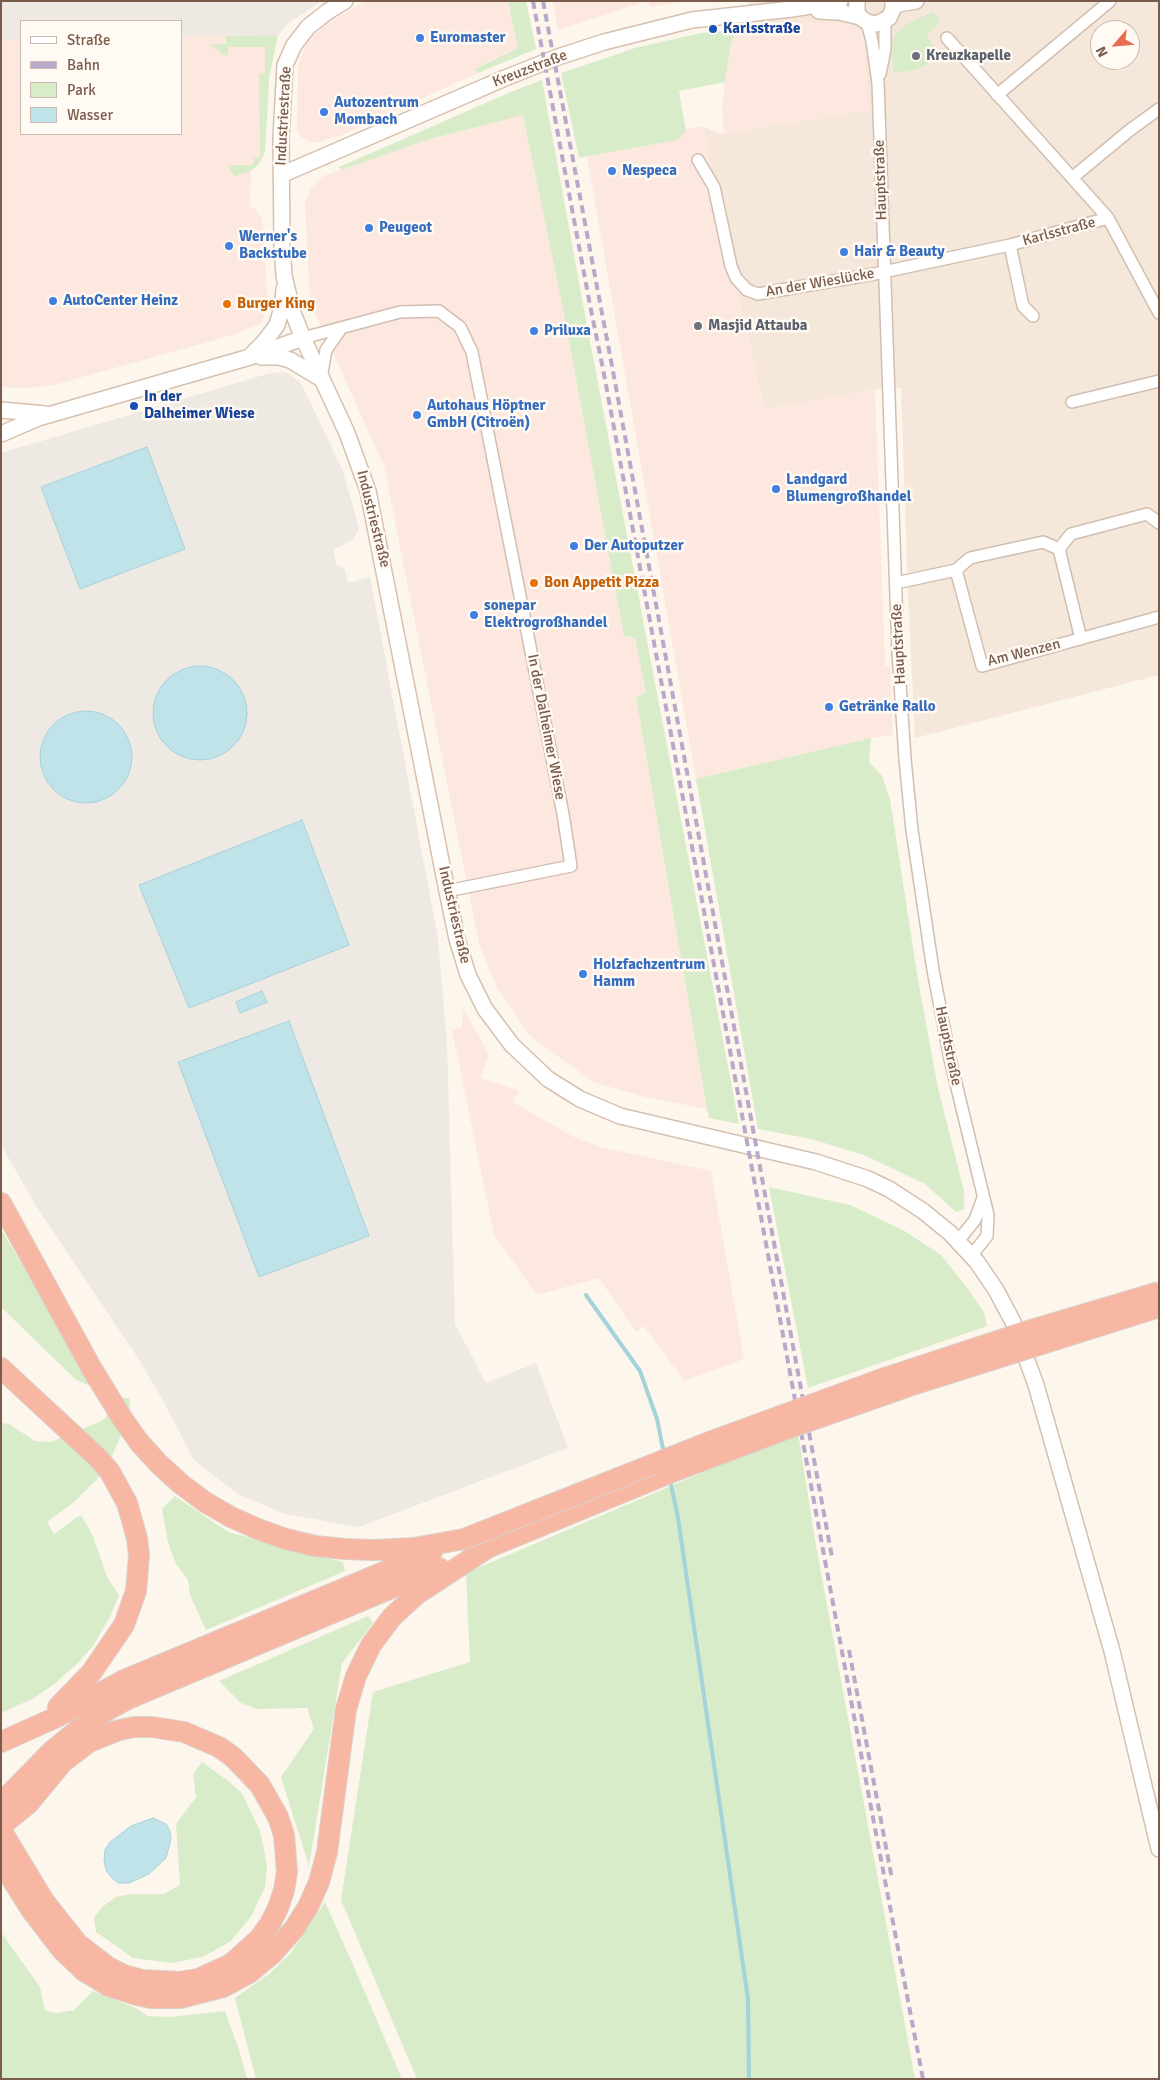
<!DOCTYPE html>
<html>
<head>
<meta charset="utf-8">
<style>
	body { margin:0 }
	#map { position:relative; width:1160px; height:2080px; overflow:hidden; background:#fdf6ec; font-family:Signika,sans-serif }
	canvas { display:block }
	.frame { position:absolute; inset:0; border:2px solid #7a5c4d; pointer-events:none }
	.legend { position:absolute; left:20px; top:20px; width:162px; height:115px; box-sizing:border-box; background:#fffaf3; border:1px solid #cabbb1; margin:0; padding:6px 9px; list-style:none; font-size:15px; color:#7a5c4d }
	.legend li { display:flex; align-items:center; gap:10px; height:25px }
	.legend b { width:25px; border:1px solid #cabbb1 }
	.north { position:absolute; left:1090px; top:20px; width:50px; height:50px; box-sizing:border-box; background:#fffaf3; border:1px solid #cabbb1; border-radius:50%; rotate:243deg; font-size:14px; font-weight:700; line-height:20px; text-align:center; color:#7a5c4d }
	.north::after { content:''; display:block; margin:auto; width:18px; height:22px; background:#e76f51; clip-path:polygon(50% 0,100% 100%,50% 72%,0 100%) }
</style>
</head>
<body>
<div id="map">
<canvas width="1160" height="2080"></canvas>
<div class="frame"></div>
<ul class="legend">
<li><b style="height:6px;background:#fff"></b>Straße</li>
<li><b style="height:6px;background:#b9a8c9"></b>Bahn</li>
<li><b style="height:14px;background:#d8ecc9"></b>Park</li>
<li><b style="height:14px;background:#bfe3e8"></b>Wasser</li>
</ul>
<div class="north">N</div>
</div>
<script>
const ctx = document.querySelector('canvas').getContext('2d');
ctx.lineJoin = 'round';
function fillPath(path, color) {
  ctx.fillStyle = color;
  ctx.fill(path, 'evenodd');
}
function shape(rows) {
  const path = new Path2D();
  for (const r of rows) {
    if (r.length === 3) {
      path.moveTo(r[0] + r[2], r[1]);
      path.arc(r[0], r[1], r[2], 0, 2 * Math.PI);
      continue;
    }
    path.moveTo(r[0], r[1]);
    for (let i = 2; i < r.length; i += 2) path.lineTo(r[i], r[i + 1]);
  }
  return path;
}
function trace(path, color, width, dash) {
  ctx.strokeStyle = color;
  ctx.lineWidth = width;
  ctx.lineCap = dash ? 'butt' : 'round';
  ctx.setLineDash(dash || []);
  ctx.stroke(path);
}
function label(font, color, halo, rows, align = 'center') {
  ctx.font = font + ' Signika,sans-serif';
  ctx.lineWidth = 5;
  ctx.setLineDash([]);
  ctx.textBaseline = 'middle';
  ctx.strokeStyle = halo;
  ctx.fillStyle = color;
  for (const [text, x, y, turn = 0] of rows) {
    ctx.save();
    ctx.translate(x, y);
    ctx.rotate((+turn || 0) * Math.PI / 180);
    ctx.textAlign = isNaN(turn) ? turn : align;
    if (halo) ctx.strokeText(text, 0, 0);
    ctx.fillText(text, 0, 0);
    ctx.restore();
  }
}
const residential = shape([
	[749,1,1159,1,1159,675,915,738,908,594,901,388,875,389,764,410,750,344,731,266,703,126,719,134,868,110,863,38,859,31,846,22,818,22,745,27],
	[1100,30,1130,30,1130,60,1100,60]
]);
const commercial = shape([
	[366,1,508,1,518,48,476,68,478,73,340,136,319,142,311,142,301,137,297,129,298,66,306,43,325,25],
	[553,1,688,1,650,7,648,1,558,30],
	[818,22,846,22,859,31,865,47,868,110,724,133,722,106,725,82,731,43,738,30,745,27],
	[278,35,269,78,265,152,261,162,251,171,250,206,254,208,262,218,268,307,261,323,236,334,54,385,28,388,1,387,1,40,21,39,21,134,181,134,181,36],
	[523,114,562,304,624,636,635,638,646,693,636,697,707,1109,645,1097,593,1082,530,1036,496,986,479,943,384,466,310,302,305,203,311,188,323,176,430,139],
	[703,126,731,266,750,344,764,410,875,389,885,666,890,666,893,735,871,738,696,779,587,157,676,140,687,129],
	[463,1009,489,1054,481,1078,519,1091,513,1102,574,1137,600,1147,711,1171,744,1359,684,1381,644,1326,636,1332,599,1278,537,1295,494,1235,452,1030,462,1028]
]);
const industrial = shape([
	[1,1,322,1,287,24,278,35,181,36,181,21,21,21,21,39,1,40],
	[280,372,288,373,301,383,343,471,359,528,354,539,333,550,336,564,345,570,348,583,370,577,438,938,447,1043,455,1324,486,1383,536,1363,568,1448,359,1527,285,1514,239,1495,194,1460,162,1399,140,1361,38,1209,1,1145,1,453,267,374]
]);
const green = shape([
	[508,1,526,1,536,49,478,73,475,69,518,48],
	[933,12,941,21,926,36,941,53,926,65,912,71,893,72,892,43,897,32,907,24],
	[738,30,731,43,725,82,679,91,686,131,677,140,579,158,561,73,635,48,701,33],
	[278,35,269,78,265,152,256,167,248,172,235,176,231,172,228,165,253,165,253,157,260,157,259,74,265,73,265,47,228,47,228,55,223,55,210,44,226,44,226,36],
	[542,80,585,315,739,1124,709,1118,707,1109,636,697,646,693,635,638,624,636,562,304,523,115,430,139,341,170,339,167,518,89],
	[871,738,869,762,882,776,890,799,918,980,938,1088,964,1191,964,1209,956,1212,925,1184,864,1155,811,1139,758,1129,696,779],
	[769,1187,850,1205,903,1230,941,1255,968,1289,984,1312,987,1326,808,1388],
	[1,1229,96,1389,75,1379,1,1307],
	[123,1398,129,1398,130,1406,121,1435,112,1456,97,1479,74,1502,47,1522,54,1534,77,1517,81,1516,83,1518,93,1536,107,1577,119,1595,110,1617,93,1646,76,1665,53,1685,34,1698,1,1713,1,1423,9,1424,35,1441,51,1442,99,1422,105,1418,113,1404],
	[798,1432,815,1540,915,2079,417,2079,341,1900,373,1692,470,1662,466,1573],
	[175,1496,228,1532,343,1562,345,1571,206,1630,190,1595,188,1580,176,1564,168,1543,162,1509],
	[368,1616,373,1623,342,1663,309,1866,281,1777,314,1729,307,1708,257,1709,241,1703,219,1681],
	[202,1762,231,1783,243,1795,252,1814,260,1831,264,1849,267,1867,265,1887,252,1915,231,1941,203,1957,171,1963,133,1958,96,1932,94,1918,102,1907,116,1897,131,1894,164,1894,180,1885,176,1824,196,1797,193,1774],
	[325,1902,354,1967,402,2079,256,2079,235,1998,269,1974,290,1954],
	[1,1932,40,1987,45,2011,56,2013,74,2010,93,1991,136,2008,147,2016,170,2017,225,2011,241,2056,247,2079,1,2079]
]);
const water = shape([
	[147,447,185,549,80,589,41,487,147,447],
	[200,713,47],
	[86,757,46],
	[302,820,349,945,189,1008,139,885,302,820],
	[262,991,267,1002,240,1013,236,1002,262,991],
	[289,1021,369,1236,259,1277,178,1062,289,1021],
	[153,1818,166,1824,170,1831,171,1839,166,1858,149,1874,138,1879,129,1883,118,1883,111,1877,106,1870,104,1861,105,1850,110,1842,131,1826,153,1818]
]);
const stream = shape([
	[586,1295,640,1371,657,1419,664,1454],
	[670,1480,678,1518,701,1675,748,1999,749,2079]
]);
const street = shape([
	[867,22,872,41,878,83,898,653,905,759,912,830,933,970,950,1059,988,1215,987,1236,971,1256],
	[947,38,1108,218,1159,313],
	[880,74,885,49,885,21],
	[997,95,1110,1],
	[698,160,714,187,731,266,736,278,747,290,758,294,874,274,1010,245,1108,218],
	[1072,178,1130,130,1159,109],
	[1010,245,1023,306,1033,316],
	[303,338,400,312,439,311,460,327,472,352,563,814,571,866,447,891],
	[321,378,326,350,340,330],
	[1072,402,1159,381],
	[1059,549,1081,639],
	[956,570,982,666,1159,617],
	[896,583,956,570,970,558,1043,542,1059,549,1071,534,1147,514,1159,523],
	[958,1241,975,1220,983,1198]
]);
const secondary = shape([
	[345,1,327,12,308,27,294,45,285,65,281,138,282,245,284,276,293,313,303,338,347,433,368,491,447,891,457,939,468,975,485,1009,512,1045,548,1079,580,1099,620,1116,816,1162,868,1179,889,1189,923,1211,950,1233,977,1262,996,1290,1013,1322,1036,1385,1112,1651,1159,1849],
	[857,1,857,12,860,17,867,22,876,24,889,18,893,9,893,1],
	[893,5,916,1],
	[819,11,839,12,860,17],
	[281,175,505,78,558,57,604,42,692,20,792,9,840,1],
	[252,354,265,341,277,325,283,304,284,289],
	[261,357,279,357,290,360,320,378],
	[1,410,45,414],
	[1,434,38,418,250,357,303,338]
]);
const highway = shape([
	[1,1203,92,1369,122,1418,139,1442,159,1464,181,1484,205,1502,231,1517,258,1529,286,1539,315,1546,345,1549,374,1550,414,1548,464,1539],
	[1,1368,98,1458,110,1472,127,1503,137,1538,139,1555,136,1591,124,1625,91,1673,58,1707],
	[477,1552,667,1474],
	[1,1742,59,1716,122,1681,432,1552],
	[1,1803,53,1750,79,1729,111,1708,130,1698,439,1568],
	[1,1826,28,1804,63,1762,89,1742,119,1730,135,1727,152,1727,184,1732,219,1747,233,1757,260,1785,278,1817,284,1835,287,1872,284,1890,278,1908,270,1924,259,1939,231,1964,198,1979,179,1982,142,1980,124,1975,108,1967,78,1944,44,1901,1,1830],
	[1,1862,32,1911,62,1950,84,1971,109,1986,137,1995,151,1998,180,1998,223,1987,249,1973,273,1953,294,1929,308,1907,319,1882,327,1852,346,1709,356,1676,371,1645,392,1617,417,1594,489,1547]
]);
const rail = shape([
	[533,1,590,305,603,369,870,1802,923,2079],
	[543,1,612,366,832,1557],
	[849,1650,892,1879]
]);
const highwayBridge = shape([
	[667,1474,789,1428,912,1385,1159,1307],
	[464,1539,712,1441,879,1380,1031,1330,1159,1292]
]);
const markers = [
	[713,29,5,"#1a4fb4"],
	[420,38,5,"#3f7fe0"],
	[916,56,5,"#6b7280"],
	[324,112,5,"#3f7fe0"],
	[612,171,5,"#3f7fe0"],
	[369,228,5,"#3f7fe0"],
	[229,246,5,"#3f7fe0"],
	[844,252,5,"#3f7fe0"],
	[53,301,5,"#3f7fe0"],
	[227,304,5,"#e8710a"],
	[698,326,5,"#6b7280"],
	[534,331,5,"#3f7fe0"],
	[134,406,5,"#1a4fb4"],
	[417,415,5,"#3f7fe0"],
	[776,489,5,"#3f7fe0"],
	[574,546,5,"#3f7fe0"],
	[534,583,5,"#e8710a"],
	[474,615,5,"#3f7fe0"],
	[829,707,5,"#3f7fe0"],
	[583,974,5,"#3f7fe0"]
];
const transitNames = [
	["Karlsstraße",723,29],
	["In der",144,397],
	["Dalheimer Wiese",144,414]
];
const shopNames = [
	["Euromaster",430,38],
	["Autozentrum",334,103],
	["Mombach",334,120],
	["Nespeca",622,171],
	["Peugeot",379,228],
	["Werner's",239,237],
	["Backstube",239,254],
	["Hair & Beauty",854,252],
	["AutoCenter Heinz",63,301],
	["Priluxa",544,331],
	["Autohaus Höptner",427,406],
	["GmbH (Citroën)",427,423],
	["Landgard",786,480],
	["Blumengroßhandel",786,497],
	["Der Autoputzer",584,546],
	["sonepar",484,606],
	["Elektrogroßhandel",484,623],
	["Getränke Rallo",839,707],
	["Holzfachzentrum",593,965],
	["Hamm",593,982]
];
const worshipNames = [
	["Kreuzkapelle",926,56],
	["Masjid Attauba",708,326]
];
const streetNames = [
	["Kreuzstraße",530,69,-21],
	["Industriestraße",284,116,-87],
	["Hauptstraße",881,180,-92],
	["Karlsstraße",1059,232,-15],
	["An der Wieslücke",820,283,-10],
	["Industriestraße",373,519,76],
	["Hauptstraße",899,644,-93],
	["Am Wenzen",1024,653,-14],
	["In der Dalheimer Wiese",546,727,79],
	["Industriestraße",454,915,77],
	["Hauptstraße",948,1046,78]
];
const foodNames = [
	["Burger King",237,304],
	["Bon Appetit Pizza",544,583]
];
fillPath(residential, '#f5e8da');
fillPath(commercial, '#fde8e0');
fillPath(industrial, '#efe9e4');
fillPath(green, '#d8ecc9');
fillPath(water, '#bfe3e8');
trace(water, '#a5d3da', 1);
trace(stream, '#a5d3da', 4);
trace(street, '#d1beb0', 14);
trace(secondary, '#d6c0b0', 18);
trace(highway, '#dad1cd', 22);
trace(street, '#fff', 11);
trace(secondary, '#fff', 15);
trace(highway, '#f7b7a3', 20);
trace(rail, '#b9a8c9', 4, [8, 5]);
trace(highwayBridge, '#dad1cd', 22, []);
trace(highwayBridge, '#f7b7a3', 20);
for (const [x, y, r, color] of markers) {
  const dot = new Path2D();
  dot.arc(x, y, r, 0, 2 * Math.PI);
  ctx.fillStyle = color;
  ctx.fill(dot);
  trace(dot, '#fffaf3', 2);
}
label('bold 15px', '#164399', '#fffaf3', transitNames, 'left');
label('bold 15px', '#366cbe', '#fffaf3', shopNames, 'left');
label('bold 15px', '#5b616d', '#fffaf3', worshipNames, 'left');
label('15px', '#7a5c4d', '#fffaf3', streetNames);
label('bold 15px', '#c56008', '#fffaf3', foodNames, 'left');
</script>
</body>
</html>
